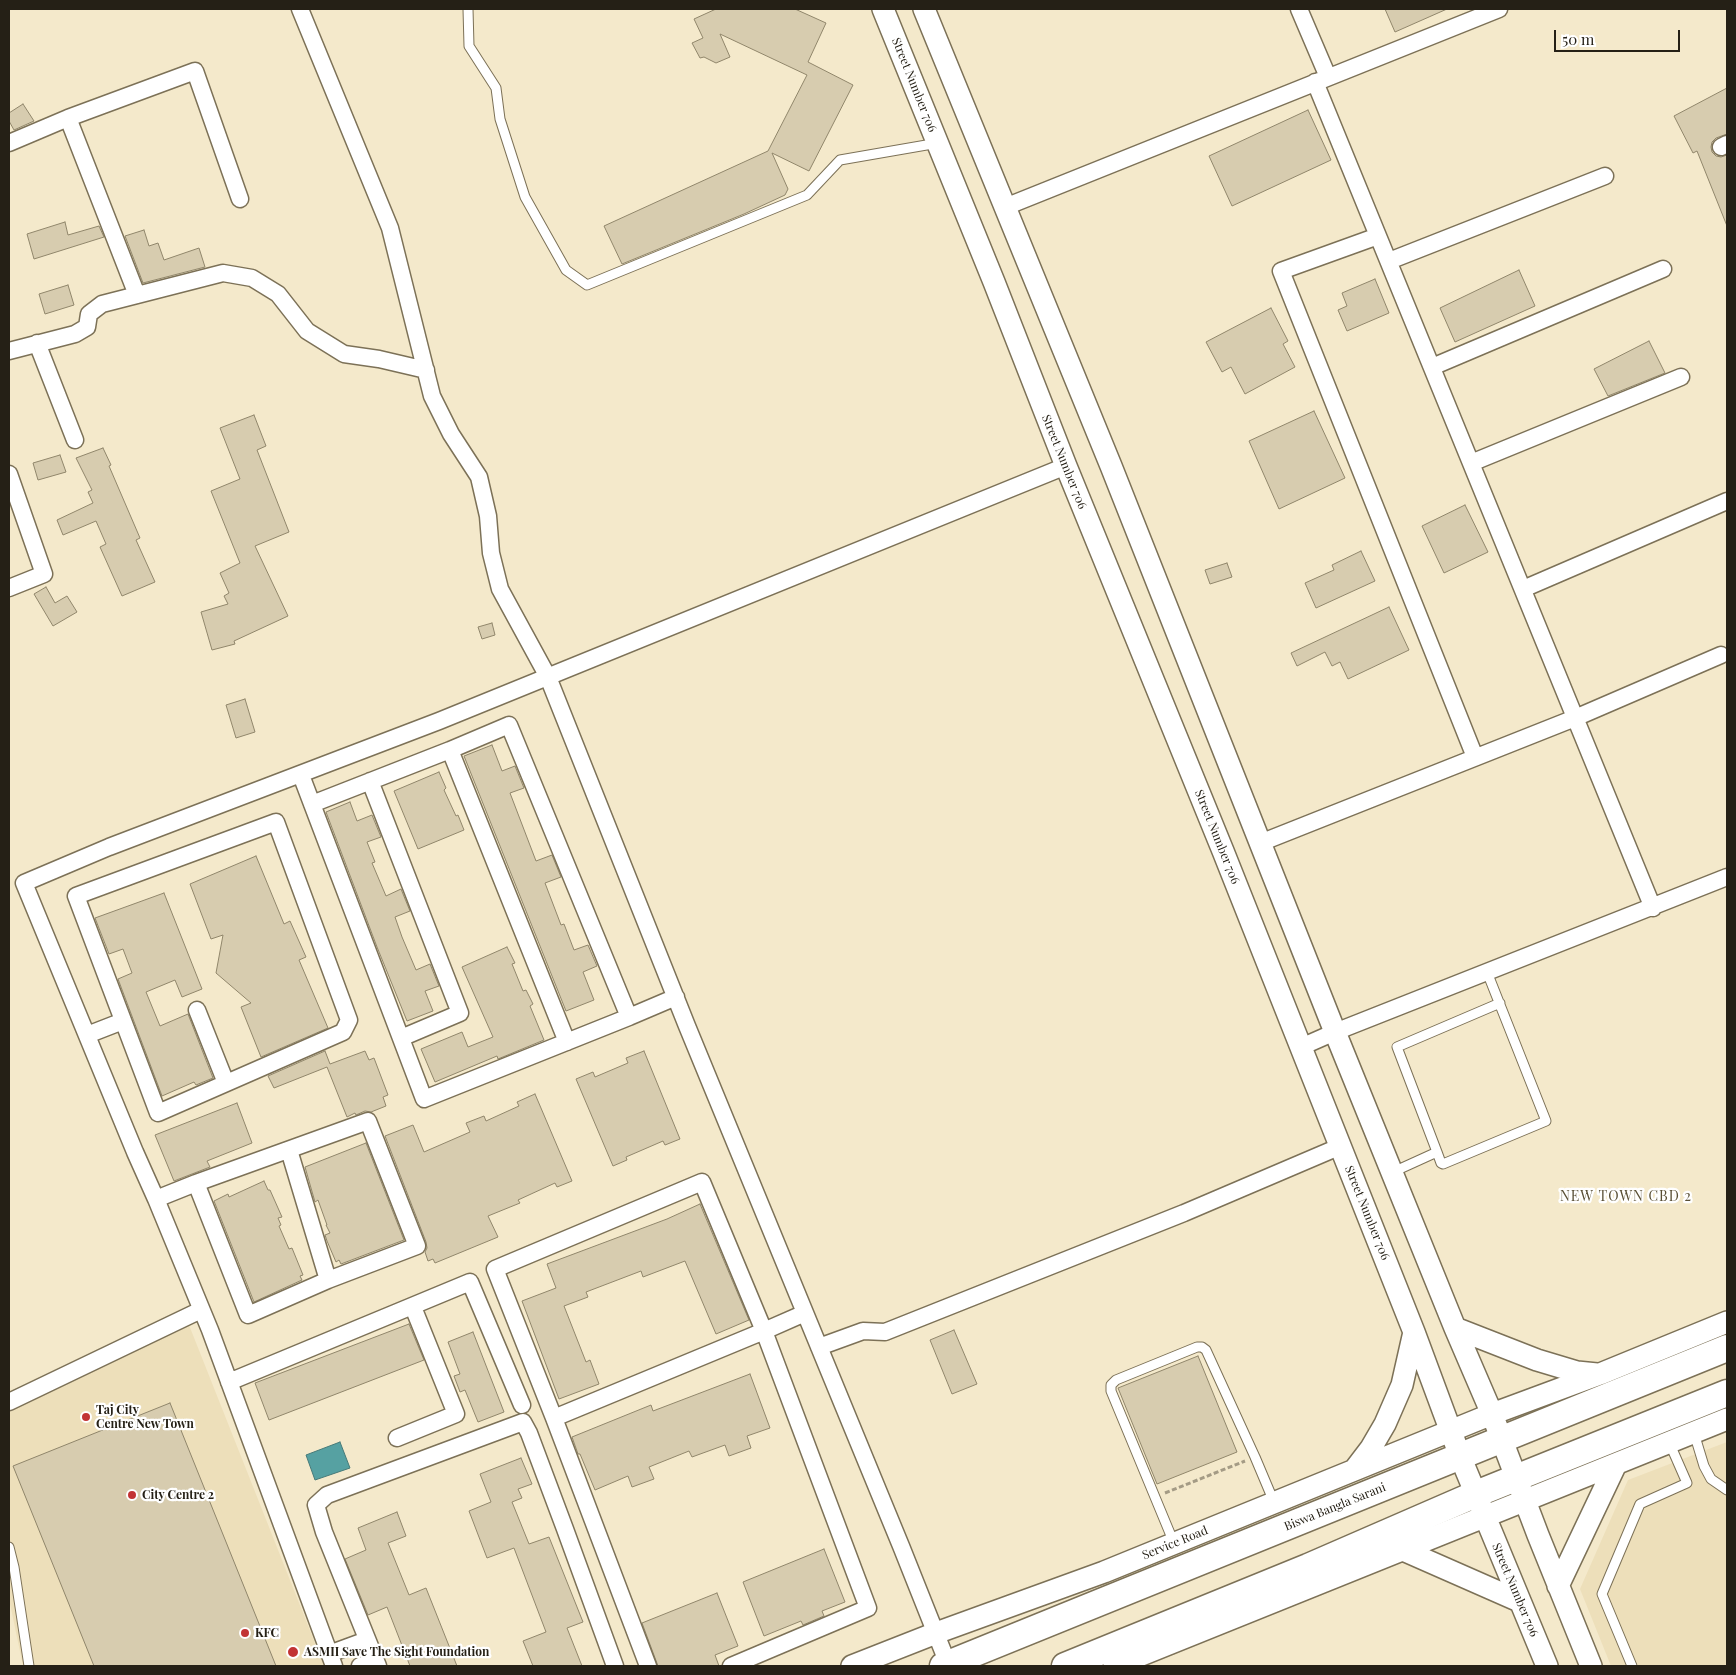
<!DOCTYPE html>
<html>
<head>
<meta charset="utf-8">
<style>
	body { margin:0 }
	#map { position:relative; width:1736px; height:1675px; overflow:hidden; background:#f4e9cb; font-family:"Playfair Display",serif }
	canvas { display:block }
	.frame { position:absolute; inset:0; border:10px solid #252016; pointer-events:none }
	.scale { position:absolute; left:1554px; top:30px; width:126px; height:22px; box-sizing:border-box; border:2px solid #252016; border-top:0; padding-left:6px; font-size:15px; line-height:18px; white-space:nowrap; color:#252016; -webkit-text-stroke:4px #fff; paint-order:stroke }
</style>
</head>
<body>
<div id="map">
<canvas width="1736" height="1675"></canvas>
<div class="frame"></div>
<div class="scale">50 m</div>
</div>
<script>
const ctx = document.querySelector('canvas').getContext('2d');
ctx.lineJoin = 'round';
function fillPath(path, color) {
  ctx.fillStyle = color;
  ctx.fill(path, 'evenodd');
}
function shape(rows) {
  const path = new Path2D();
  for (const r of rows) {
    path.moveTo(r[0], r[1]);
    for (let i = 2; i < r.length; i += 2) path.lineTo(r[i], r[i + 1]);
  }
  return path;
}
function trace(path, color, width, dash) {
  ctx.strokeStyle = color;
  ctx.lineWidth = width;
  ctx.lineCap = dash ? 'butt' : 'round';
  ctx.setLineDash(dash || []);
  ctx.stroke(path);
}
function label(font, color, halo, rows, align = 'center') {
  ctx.font = font + ' "Playfair Display",serif';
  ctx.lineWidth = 4.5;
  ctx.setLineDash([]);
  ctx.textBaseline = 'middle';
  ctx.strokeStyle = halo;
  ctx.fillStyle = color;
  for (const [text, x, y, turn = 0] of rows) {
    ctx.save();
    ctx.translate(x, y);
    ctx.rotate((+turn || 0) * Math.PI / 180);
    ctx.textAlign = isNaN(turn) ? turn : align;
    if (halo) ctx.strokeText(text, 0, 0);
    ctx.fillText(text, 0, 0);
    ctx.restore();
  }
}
const built = shape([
	[189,1325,324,1666,23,1666,9,1599,9,1391],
	[1727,1442,1727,1666,1611,1666,1580,1589,1628,1480]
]);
const water = shape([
	[340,1442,350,1468,315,1480,306,1455,340,1442]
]);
const building = shape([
	[716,9,795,9,826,23,808,62,853,85,809,171,772,153,788,189,785,195,744,214,622,264,604,226,768,151,807,75,720,34,730,57,716,63,704,57,700,58,692,43,703,38,694,19,716,9],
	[1385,9,1447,9,1395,32,1385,9],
	[1727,88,1727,134,1716,138,1712,142,1711,147,1712,152,1716,156,1721,157,1727,155,1727,226,1697,151,1693,153,1674,116,1727,88],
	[23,104,34,121,14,130,9,121,9,113,23,104],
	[1308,110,1331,160,1232,206,1209,156,1308,110],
	[65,222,68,235,99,226,104,237,34,259,27,234,65,222],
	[144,230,149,246,158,243,164,260,199,248,205,267,143,283,125,236,144,230],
	[1519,270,1535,306,1455,342,1440,308,1519,270],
	[1375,279,1389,313,1347,331,1338,310,1347,306,1342,293,1375,279],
	[68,285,74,305,45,314,39,294,68,285],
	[1271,308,1288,341,1283,344,1295,367,1245,394,1231,367,1222,372,1206,342,1271,308],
	[1649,341,1665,373,1608,396,1594,369,1649,341],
	[1314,411,1345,478,1279,509,1249,441,1314,411],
	[254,415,266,446,257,450,289,532,255,546,288,616,234,641,235,644,212,650,201,612,228,604,224,596,229,593,220,573,240,563,211,491,240,479,220,428,254,415],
	[103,448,111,465,109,466,140,538,136,540,155,582,122,596,100,547,106,544,96,521,63,535,57,520,93,503,88,492,92,490,76,458,103,448],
	[60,455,66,472,38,480,33,463,60,455],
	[1465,505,1488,552,1444,573,1422,526,1465,505],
	[1361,551,1375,581,1316,608,1305,583,1334,570,1332,565,1361,551],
	[1227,563,1232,577,1210,584,1205,570,1227,563],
	[46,587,55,603,67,596,77,612,53,626,34,594,46,587],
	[1389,607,1409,650,1348,679,1340,662,1332,666,1325,652,1297,666,1291,653,1389,607],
	[492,623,495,635,482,639,478,627,492,623],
	[245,699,255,732,236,738,226,705,245,699],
	[492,745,502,771,515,766,524,788,510,793,536,861,552,855,561,877,545,883,561,925,564,924,574,950,588,945,597,966,583,972,594,1000,566,1011,464,756,492,745],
	[439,772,446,788,444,790,456,816,458,815,464,830,418,849,394,791,439,772],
	[350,802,357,821,372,815,381,837,367,842,375,862,372,863,386,896,401,889,410,911,395,917,402,937,416,970,430,964,439,986,425,991,433,1011,407,1021,377,947,326,812,350,802],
	[256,856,284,924,290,921,306,957,299,960,328,1028,261,1057,241,1007,251,1003,216,973,223,935,211,939,190,884,256,856],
	[164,893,202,989,182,997,175,980,146,992,160,1026,188,1014,213,1078,196,1085,194,1082,162,1096,118,979,132,973,123,949,109,954,95,918,164,893],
	[507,947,515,963,512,964,523,991,526,990,533,1004,530,1006,544,1040,498,1059,497,1056,435,1082,421,1049,462,1032,468,1047,493,1037,462,967,507,947],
	[325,1051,330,1064,365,1051,369,1060,374,1058,388,1095,383,1097,386,1106,371,1112,365,1111,356,1115,355,1113,347,1117,327,1067,274,1088,268,1076,325,1051],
	[644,1051,680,1139,665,1145,663,1141,626,1157,627,1160,613,1166,576,1079,593,1072,595,1077,628,1063,626,1058,644,1051],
	[535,1094,572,1181,557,1187,555,1183,518,1200,520,1203,488,1216,498,1237,435,1263,433,1259,428,1261,425,1252,427,1248,426,1242,385,1136,413,1125,424,1152,470,1132,466,1123,484,1116,486,1121,519,1106,517,1102,535,1094],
	[237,1103,252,1143,207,1161,210,1167,174,1181,155,1135,237,1103],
	[366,1143,404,1240,341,1264,339,1260,336,1262,327,1241,325,1235,330,1233,326,1225,327,1225,318,1200,315,1202,305,1167,366,1143],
	[264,1181,268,1190,270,1190,282,1217,278,1218,281,1225,279,1226,289,1249,292,1248,303,1275,300,1276,302,1280,254,1302,214,1201,228,1194,229,1197,264,1181],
	[700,1204,749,1320,716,1334,685,1261,643,1277,641,1271,586,1292,588,1297,564,1306,586,1362,590,1360,599,1384,559,1399,522,1301,556,1288,547,1264,667,1219,700,1204],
	[409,1324,424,1360,269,1420,255,1383,409,1324],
	[954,1330,977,1384,952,1394,930,1340,954,1330],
	[473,1332,504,1412,478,1422,465,1390,460,1392,454,1376,460,1374,448,1342,473,1332],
	[1198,1356,1237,1452,1157,1484,1118,1388,1198,1356],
	[750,1374,770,1428,747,1436,751,1448,729,1456,725,1445,692,1457,689,1451,649,1467,654,1479,632,1487,628,1476,595,1490,580,1454,578,1454,572,1437,651,1405,653,1411,750,1374],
	[170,1403,276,1666,94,1666,13,1466,170,1403],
	[521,1458,532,1484,518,1489,522,1498,512,1502,529,1544,549,1537,583,1622,567,1628,582,1666,533,1666,523,1641,546,1632,514,1548,487,1558,469,1511,491,1502,480,1474,521,1458],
	[397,1512,406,1536,388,1543,409,1595,426,1588,457,1666,410,1666,387,1607,368,1615,345,1559,366,1550,358,1528,397,1512],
	[824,1549,845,1602,822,1611,824,1616,803,1625,801,1621,764,1636,743,1582,824,1549],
	[717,1593,738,1646,715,1655,719,1666,658,1666,642,1623,717,1593]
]);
const path = shape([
	[1165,1493,1245,1461]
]);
const service = shape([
	[468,9,469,46,496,88,500,119,525,197,566,270,587,285,807,195,840,160,938,143],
	[1437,1152,1397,1047,1500,1003],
	[1393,1172,1437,1152,1441,1163,1443,1164,1546,1121,1487,972],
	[1694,1433,1704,1466,1711,1479,1727,1490],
	[1174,1543,1111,1391,1111,1385,1116,1380,1197,1347,1202,1347,1206,1350,1255,1457,1274,1502],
	[9,1547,14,1567,29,1666],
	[1632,1666,1602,1594,1640,1504,1687,1483,1669,1442]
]);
const minor = shape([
	[300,9,390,228,432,396,451,434,479,477,488,516,491,553,500,589,548,677,687,1026,901,1546,948,1664],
	[1299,9,1328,77],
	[1315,82,1653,908],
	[68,118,137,295],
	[9,143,68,118,195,71,240,199],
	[1721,147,1727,144],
	[1005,207,1499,9],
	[1378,236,1281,271,1475,757],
	[1389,261,1605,176],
	[37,343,75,440],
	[9,351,75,334,87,327,89,314,102,304,223,273,252,278,278,294,307,331,344,354,379,359,426,370],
	[1432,367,1663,269],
	[1471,463,1681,377],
	[9,474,44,574,9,588],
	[1523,589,1727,501],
	[450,750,567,1042],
	[301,775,424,1099,629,1017,509,725,450,750,312,804],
	[370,781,460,1013,401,1038],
	[276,822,349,1020,343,1032,158,1113,76,896,276,822],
	[1260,843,1575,718,1721,655],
	[197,1010,226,1083],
	[629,1017,676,997],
	[87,1035,123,1021],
	[1301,1047,1335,1032,1727,877],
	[289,1150,328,1280],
	[156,1199,196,1183,368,1121,417,1246,328,1280,248,1315,196,1183],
	[819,1347,863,1331,885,1332,1184,1213,1341,1146],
	[229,1382,470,1282,522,1405],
	[9,1402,201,1310],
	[554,1418,764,1331,805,1313],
	[397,1438,456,1414,413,1307],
	[329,1654,367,1640],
	[334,1666,210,1330,156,1199,135,1152,24,883,109,847,439,721,1066,466],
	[360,1666,376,1661],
	[378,1666,324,1532,316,1505,327,1495,523,1422,529,1433,565,1529,615,1666],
	[648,1666,554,1418,495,1269,702,1182,764,1331,868,1608,731,1666]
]);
const tertiary = shape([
	[883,9,994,282,1066,466,1223,851,1414,1332,1460,1456,1547,1666],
	[924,9,1111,466,1335,1032,1455,1328,1492,1414,1538,1535,1591,1666],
	[1455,1328,1537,1360,1577,1372,1597,1374],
	[1355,1469,1371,1448,1385,1424,1402,1385,1414,1332],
	[1403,1550,1519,1601],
	[1558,1586,1616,1464],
	[852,1666,936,1633,1104,1572,1492,1414,1600,1374,1727,1322],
	[1114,1666,1727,1419]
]);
const primary = shape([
	[943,1666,1727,1348],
	[1065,1666,1308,1567,1476,1494,1727,1393]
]);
const markers = [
	[86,1417,5,"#c23334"],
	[132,1495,5,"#c23334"],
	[245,1633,5,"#c23334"],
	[293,1652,6,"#c23334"]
];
const streetNames = [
	["Street Number 706",914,85,68],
	["Street Number 706",1064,462,68],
	["Street Number 706",1217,837,68],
	["Street Number 706",1367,1213,68],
	["Biswa Bangla Sarani",1335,1507,-22],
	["Service Road",1175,1543,-22],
	["Street Number 706",1515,1590,67]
];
const poiNames = [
	["Taj City",96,1410],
	["Centre New Town",96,1424],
	["City Centre 2",142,1495],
	["KFC",255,1633],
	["ASMII Save The Sight Foundation",304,1652]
];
const neighbourhoodNames = [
	["NEW TOWN CBD 2",1626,1197]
];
fillPath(built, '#eddfba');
fillPath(water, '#56a1a2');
trace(water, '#477a78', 1);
fillPath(building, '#d7ccaf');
trace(building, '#90866b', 1);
trace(service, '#7c7157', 11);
trace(minor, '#7c7157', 19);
trace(tertiary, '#7c7157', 24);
trace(primary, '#7c7157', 29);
trace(path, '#a49b85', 3, [5, 2.5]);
trace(service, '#fff', 9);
trace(minor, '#fff', 16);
trace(tertiary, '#fff', 21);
trace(primary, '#fff', 26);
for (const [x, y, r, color] of markers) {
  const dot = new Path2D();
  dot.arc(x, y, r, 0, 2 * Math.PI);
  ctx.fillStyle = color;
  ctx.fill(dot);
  trace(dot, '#fff', 2);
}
label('12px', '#252016', '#fff', streetNames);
label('bold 12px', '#252016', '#fff', poiNames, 'left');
ctx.letterSpacing = '1px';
label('14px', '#594f35', '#fff', neighbourhoodNames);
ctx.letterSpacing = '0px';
</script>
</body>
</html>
